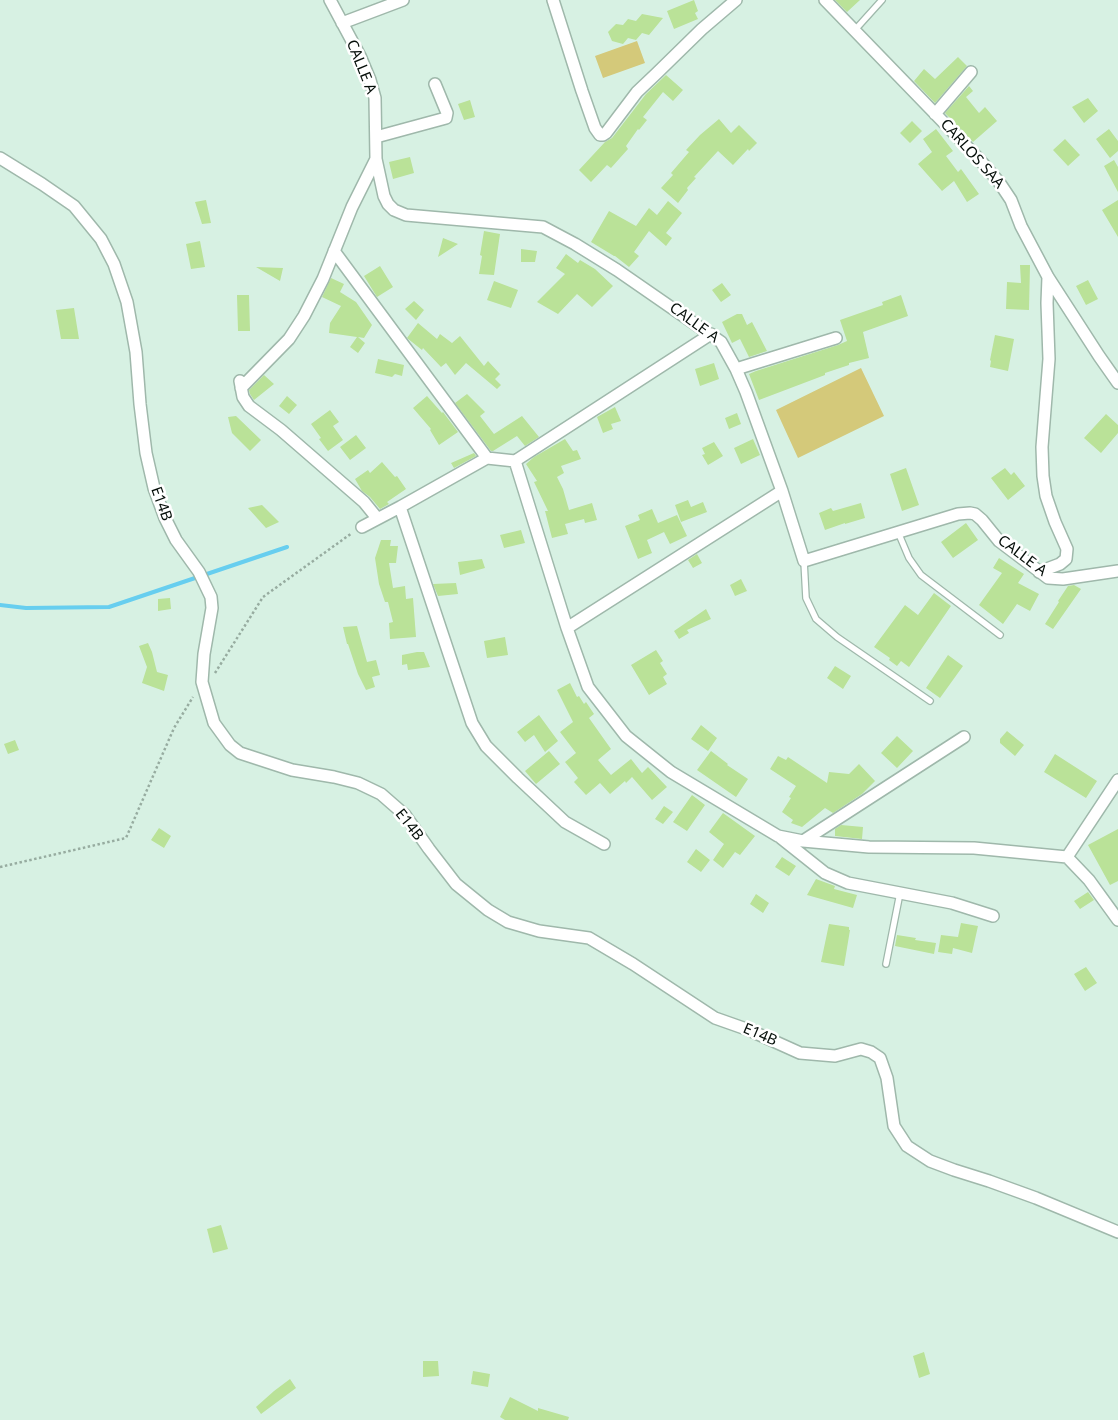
<!DOCTYPE html>
<html>
<head>
<meta charset="utf-8">
<style>
	body { margin:0 }
	canvas { display:block; background:#d7f1e3 }
</style>
</head>
<body>
<canvas width="1118" height="1420"></canvas>
<script>
const ctx = document.querySelector('canvas').getContext('2d');
ctx.lineJoin = 'round';
function fillPath(path, color) {
  ctx.fillStyle = color;
  ctx.fill(path, 'evenodd');
}
function shape(rows) {
  const path = new Path2D();
  for (const r of rows) {
    path.moveTo(r[0], r[1]);
    for (let i = 2; i < r.length; i += 2) path.lineTo(r[i], r[i + 1]);
  }
  return path;
}
function trace(path, color, width, dash) {
  ctx.strokeStyle = color;
  ctx.lineWidth = width;
  ctx.lineCap = dash ? 'butt' : 'round';
  ctx.setLineDash(dash || []);
  ctx.stroke(path);
}
function label(font, color, halo, rows, align = 'center') {
  ctx.font = font + ' "Noto Sans",sans-serif';
  ctx.lineWidth = 5;
  ctx.setLineDash([]);
  ctx.textBaseline = 'middle';
  ctx.strokeStyle = halo;
  ctx.fillStyle = color;
  for (const [text, x, y, turn = 0] of rows) {
    ctx.save();
    ctx.translate(x, y);
    ctx.rotate((+turn || 0) * Math.PI / 180);
    ctx.textAlign = isNaN(turn) ? turn : align;
    if (halo) ctx.strokeText(text, 0, 0);
    ctx.fillText(text, 0, 0);
    ctx.restore();
  }
}
const green = shape([
	[637,41,645,63,603,78,595,56],
	[861,368,884,416,798,458,776,410]
]);
const stream = shape([
	[0,605,26,608,109,607,287,547]
]);
const building = shape([
	[694,0,698,11,695,13,698,19,674,29,667,11],
	[835,0,860,0,847,12],
	[642,14,663,18,649,35,642,33,636,40,628,38,623,44,612,41,608,32,616,24,623,25,628,19,636,21],
	[958,57,967,66,935,103,914,81,924,69,935,79],
	[666,75,683,90,673,101,663,92,643,117,647,120,639,130,638,129,626,146,628,149,611,168,607,165,591,182,579,170,605,142,612,138,646,94],
	[969,86,973,91,966,97,979,113,985,107,997,121,973,142,945,113],
	[1088,98,1098,111,1084,123,1072,107],
	[470,100,475,117,464,120,458,104],
	[719,119,731,133,739,125,757,143,749,151,748,149,733,165,718,151,694,177,696,178,687,188,688,190,678,203,661,188,673,175,671,173,689,152,686,150,700,135],
	[912,121,922,131,910,143,900,133],
	[936,129,953,151,946,156,958,172,961,169,979,194,967,202,954,181,942,191,918,164,932,152,923,139],
	[1109,129,1118,141,1118,151,1110,158,1096,139],
	[1065,139,1080,155,1068,166,1053,150],
	[410,157,414,173,393,179,389,162],
	[1114,160,1118,167,1118,192,1104,166],
	[206,200,211,223,202,224,195,202],
	[1118,200,1118,237,1102,210],
	[668,201,682,213,666,233,672,238,666,246,649,231,634,252,639,256,629,267,615,256,614,256,591,242,609,211,636,226,649,208,657,215],
	[484,231,500,234,494,275,479,274,482,256,480,255],
	[443,238,458,244,438,257],
	[200,241,205,267,191,269,186,244],
	[521,249,537,251,535,262,521,262],
	[566,254,578,263,580,260,595,269,613,286,592,307,577,294,558,314,537,302,565,274,556,268],
	[1020,265,1030,265,1029,310,1006,309,1007,282,1021,283],
	[380,266,393,287,377,297,364,276],
	[256,267,283,268,280,281],
	[331,278,344,284,340,292,356,302,372,325,364,338,358,337,365,343,358,353,350,347,357,337,329,333,330,323,341,306,322,297],
	[1088,280,1098,299,1086,305,1076,286],
	[494,281,518,290,511,308,487,300],
	[722,283,731,295,721,302,712,290],
	[237,295,249,295,250,331,238,331],
	[901,295,908,316,863,332,869,358,849,363,849,365,825,373,825,375,759,400,749,374,756,371,838,345,847,341,840,320,883,305,882,302],
	[414,301,424,310,416,320,405,309],
	[74,308,79,339,61,339,56,310],
	[737,314,742,314,747,325,752,322,767,351,749,357,740,339,732,343,722,322],
	[418,323,437,339,440,334,452,343,460,336,484,366,488,361,500,374,495,379,501,385,497,389,466,363,455,375,446,363,441,367,423,348,422,350,407,338],
	[995,335,1014,339,1008,371,990,367,991,361,990,360],
	[378,359,404,365,402,376,395,374,392,377,375,373],
	[714,363,719,379,700,386,695,369],
	[264,375,274,384,254,400,250,394,249,390],
	[467,394,485,412,480,416,494,434,522,416,539,437,525,446,517,436,493,451,491,451,455,403],
	[287,396,297,405,289,414,279,406],
	[427,396,442,413,443,412,458,432,439,445,430,430,431,429,413,408],
	[615,407,621,421,611,424,613,429,603,433,597,417],
	[330,410,339,422,333,426,343,440,328,451,319,439,321,438,311,424],
	[737,413,741,424,729,429,725,418],
	[1106,414,1118,425,1118,433,1101,453,1084,438],
	[236,416,261,440,250,451,232,433,228,417],
	[356,435,366,448,350,460,340,447],
	[565,439,573,451,577,450,581,459,561,466,564,473,557,477,563,489,569,510,592,503,597,520,585,523,584,519,565,524,568,534,552,538,545,511,548,511,534,482,537,481,526,464,534,457],
	[753,439,760,455,741,464,734,448],
	[714,442,723,456,708,465,702,455,705,454,702,448],
	[474,453,476,456,454,468,451,463],
	[382,462,395,477,397,476,406,489,387,502,389,504,380,509,370,497,362,491,355,479,368,470,370,473],
	[906,468,919,505,902,511,890,474],
	[1005,468,1011,475,1014,472,1025,486,1008,500,991,478],
	[688,500,691,507,703,502,707,512,681,522,675,505],
	[861,503,865,518,845,524,845,523,825,530,819,513,831,508,833,511],
	[262,505,279,522,266,528,248,508],
	[652,509,658,523,677,515,687,536,670,544,664,532,647,540,652,553,638,559,625,526,640,520,638,515],
	[966,523,978,540,953,558,941,542],
	[521,530,525,543,504,548,500,535],
	[381,540,391,540,390,546,398,546,396,563,389,563,393,588,405,586,406,599,413,598,416,637,390,639,389,623,393,622,388,602,385,602,379,584,375,558],
	[697,554,702,563,693,568,688,560],
	[999,558,1024,574,1018,583,1039,594,1030,611,1017,604,1003,624,979,605,1002,573,993,568],
	[482,559,485,568,460,575,458,562],
	[741,579,747,591,735,596,730,585],
	[456,583,458,594,438,596,433,584],
	[1074,585,1081,589,1053,629,1045,624,1059,602,1058,601,1068,586],
	[934,593,951,606,909,667,901,661,897,666,889,660,890,658,874,647,905,605,918,615],
	[170,598,171,609,158,611,158,599],
	[706,609,711,619,687,630,689,633,679,639,674,631],
	[357,626,367,662,376,660,380,675,372,677,375,687,366,690,358,674,348,644,347,644,343,627],
	[505,637,508,655,487,658,484,641],
	[148,643,152,652,157,672,168,675,164,691,142,683,147,667,139,646],
	[656,650,663,661,660,663,667,674,663,677,667,684,649,695,631,665],
	[417,652,424,652,430,667,408,670,407,664,402,665,402,655],
	[948,655,963,666,940,698,926,688],
	[835,666,851,676,843,689,827,678],
	[570,683,577,697,579,696,584,704,586,702,594,714,589,718,611,749,598,760,611,775,631,759,642,773,648,767,667,787,652,800,632,777,626,783,625,781,610,794,600,783,586,795,574,782,578,778,565,762,576,753,560,732,573,722,557,690],
	[539,715,558,741,545,752,534,735,525,742,517,732],
	[701,725,717,738,708,751,691,739],
	[1007,731,1024,745,1015,756,1000,743,1000,739],
	[897,736,913,751,897,768,881,753],
	[15,740,19,750,8,754,4,744],
	[549,751,560,764,536,784,525,771],
	[711,751,728,764,727,765,748,779,736,797,697,770],
	[1055,754,1097,781,1086,798,1044,772],
	[778,756,786,760,788,757,827,783,829,772,849,774,859,764,875,781,862,794,833,813,825,808,802,827,791,823,793,820,782,812,791,798,789,797,796,786,770,769],
	[692,795,705,805,687,831,673,822],
	[664,806,673,812,663,824,655,819],
	[723,813,755,836,740,855,735,852,723,868,713,860,724,844,709,832],
	[841,825,863,827,862,839,835,836,835,829],
	[159,828,171,836,164,848,151,840],
	[1118,829,1118,881,1110,885,1088,845],
	[696,849,710,860,701,872,687,862],
	[782,857,796,866,789,876,775,867],
	[816,879,835,886,834,889,857,895,853,908,807,895],
	[1088,892,1094,900,1080,909,1074,901],
	[756,894,769,903,763,913,750,904],
	[961,923,978,926,972,953,953,948,952,954,938,952,941,935,958,937],
	[829,924,849,927,849,930,850,930,844,966,821,962],
	[897,935,916,938,915,940,936,943,934,954,895,946],
	[1086,967,1097,983,1085,991,1074,974],
	[221,1225,228,1249,213,1253,207,1229],
	[924,1352,930,1374,919,1378,913,1356],
	[423,1361,438,1361,439,1376,423,1377],
	[473,1371,490,1374,488,1387,471,1384],
	[290,1379,296,1388,261,1414,256,1407,274,1391],
	[510,1397,538,1411,538,1408,569,1417,568,1420,505,1420,500,1417]
]);
const path = shape([
	[215,673,263,597,352,533],
	[0,867,126,838,174,728,193,697]
]);
const service = shape([
	[854,31,882,0],
	[898,532,909,558,921,575,1000,635],
	[804,561,806,598,816,619,837,637,930,701],
	[886,964,900,893]
]);
const minor = shape([
	[330,0,360,56,370,80,375,98,376,159,384,196,388,204,394,210,406,215,543,227,575,244,617,270,721,342,736,369,746,392,782,491,804,561,958,514,970,513,975,514,982,520,999,541,1048,578,1063,579,1118,571],
	[553,0,582,91,595,128,600,135,603,135,606,133,637,92,657,73,702,29,736,0],
	[825,0,979,159,999,182,1011,200,1021,226,1048,277,1099,356,1118,383],
	[342,23,403,0],
	[935,114,971,72],
	[376,137,446,118,447,113,435,84],
	[0,158,42,184,74,206,101,239,114,264,127,302,136,352,140,404,146,453,154,488,165,518,176,540,199,572,211,597,212,608,204,654,202,682,214,723,230,745,240,753,292,770,334,777,358,783,381,794,405,815,429,849,456,884,488,910,508,922,539,931,589,938,633,964,715,1018,749,1030,800,1053,835,1056,861,1049,871,1052,880,1058,887,1078,894,1126,907,1146,930,1161,954,1170,989,1181,1036,1198,1118,1232],
	[334,251,487,458],
	[736,369,836,338],
	[240,381,243,397,249,406,281,430,364,502,377,518],
	[241,388,289,339,304,316,323,279,352,207,376,159],
	[515,461,567,628,588,687,626,736,671,772,778,836,803,841,869,847,974,848,1067,857,1118,780],
	[400,507,472,723,486,746,518,778,565,822,604,844],
	[362,527,400,507,487,458,515,461,711,334],
	[1039,572,1060,564,1066,559,1067,549,1055,522,1046,496,1043,476,1042,447,1049,359,1047,303,1048,277],
	[567,628,782,491],
	[781,838,825,873,848,883,952,903,993,916],
	[803,841,964,737],
	[1067,857,1089,880,1118,920]
]);
const streetNames = [
	["CALLE A",361,67,68],
	["CARLOS SAA",972,154,48],
	["CALLE A",694,323,36],
	["E14B",161,504,70],
	["CALLE A",1022,556,37],
	["E14B",409,825,52],
	["E14B",760,1035,23]
];
fillPath(green, '#d4c97a');
trace(stream, '#67ceef', 4);
fillPath(building, '#bae298');
trace(service, '#9fb8ab', 8);
trace(minor, '#9fb8ab', 14);
trace(path, '#97aca0', 2.5, [2.5, 2.5]);
trace(service, '#fff', 5.5);
trace(minor, '#fff', 11);
label('15px', '#050e09', '#fff', streetNames);
</script>
</body>
</html>
